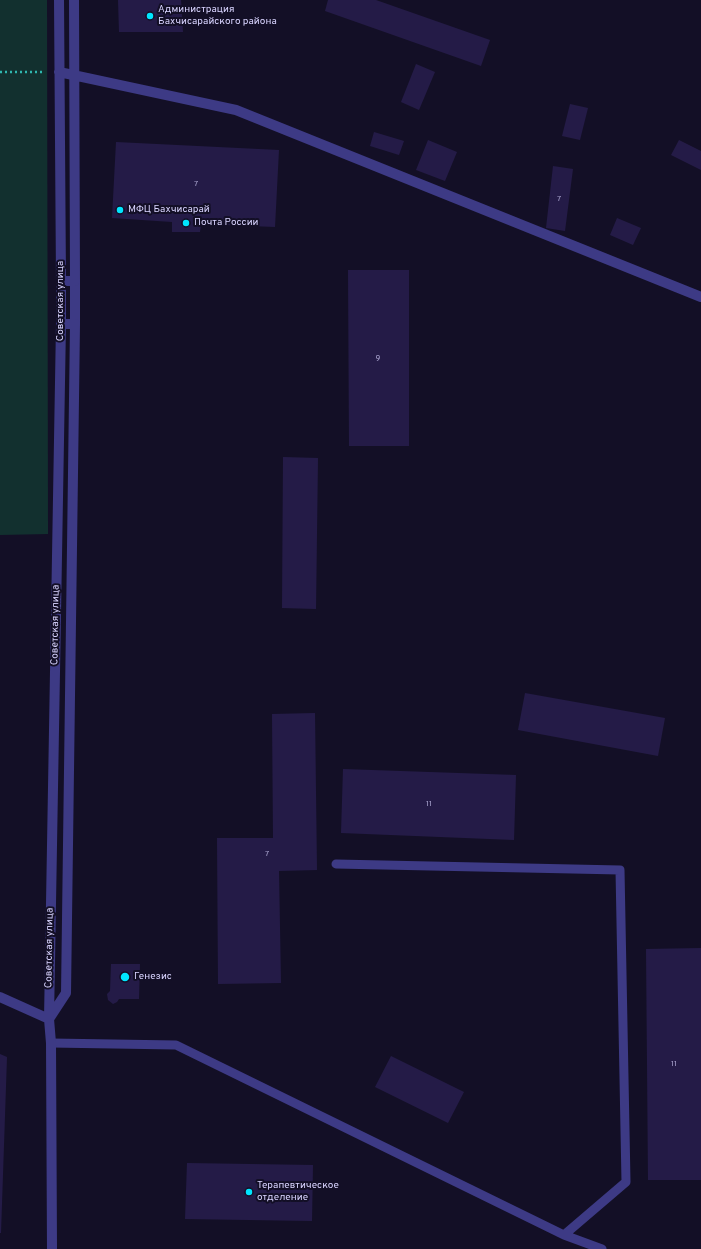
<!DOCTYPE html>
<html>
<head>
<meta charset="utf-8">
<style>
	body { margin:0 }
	canvas { display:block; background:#130f26 }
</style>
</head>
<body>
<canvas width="701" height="1249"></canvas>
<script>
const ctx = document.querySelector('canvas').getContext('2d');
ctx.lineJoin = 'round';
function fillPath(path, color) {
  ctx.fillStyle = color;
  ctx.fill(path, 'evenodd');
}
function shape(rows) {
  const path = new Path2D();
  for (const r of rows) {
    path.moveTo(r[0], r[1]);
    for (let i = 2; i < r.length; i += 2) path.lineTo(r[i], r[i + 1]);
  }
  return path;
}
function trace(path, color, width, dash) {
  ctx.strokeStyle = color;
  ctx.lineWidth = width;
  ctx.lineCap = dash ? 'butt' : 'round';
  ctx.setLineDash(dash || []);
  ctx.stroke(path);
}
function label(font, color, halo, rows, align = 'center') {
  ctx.font = font + ' Overpass,sans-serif';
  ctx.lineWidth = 4;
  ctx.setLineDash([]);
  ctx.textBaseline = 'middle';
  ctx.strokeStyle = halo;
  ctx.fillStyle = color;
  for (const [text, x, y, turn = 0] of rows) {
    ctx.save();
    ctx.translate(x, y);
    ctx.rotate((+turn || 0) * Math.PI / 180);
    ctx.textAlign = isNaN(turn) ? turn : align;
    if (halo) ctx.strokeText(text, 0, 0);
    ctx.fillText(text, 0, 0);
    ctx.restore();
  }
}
const green = shape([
	[0,0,47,0,48,534,0,535]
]);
const building = shape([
	[118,0,181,0,183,32,119,32],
	[328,0,376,0,490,40,481,66,325,11],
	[416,64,435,72,419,110,401,102],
	[570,104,588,108,580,140,562,136],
	[374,132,404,141,399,155,370,146],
	[428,140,457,152,445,181,416,170],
	[679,140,701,151,701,170,671,155],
	[116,142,279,150,275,227,201,224,200,232,172,232,172,222,112,218],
	[553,166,573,169,565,231,546,228],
	[617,218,641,228,633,245,610,235],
	[348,270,409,270,409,446,349,446],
	[283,457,318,458,316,609,282,608],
	[525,693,665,718,658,756,518,730],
	[315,713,317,870,279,871,281,983,218,984,217,838,273,838,272,714],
	[343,769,516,775,514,840,341,833],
	[701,948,701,1180,648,1180,646,949],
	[111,964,140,964,139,999,119,999,117,1002,113,1004,108,1000,107,994,110,991],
	[0,1054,7,1057,1,1233,0,1233],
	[391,1056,464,1092,448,1123,375,1087],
	[187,1163,313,1165,312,1221,185,1219]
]);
const path = shape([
	[0,72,45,72]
]);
const service = shape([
	[336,864,620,870,626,1182,564,1235],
	[51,1043,176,1045,564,1235,602,1249]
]);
const pedestrian = shape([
	[61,324,61,281],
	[75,324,75,281]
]);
const minor = shape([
	[59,0,61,281,75,281,74,0],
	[59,72,236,110,701,297],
	[0,997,49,1019],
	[49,1019,66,993,75,324,61,324,49,1019,51,1043,52,1249]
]);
const markers = [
	[150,16,4,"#00e5ff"],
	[120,210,4,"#00e5ff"],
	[186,223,4,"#00e5ff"],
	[125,977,5,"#00e5ff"],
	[249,1192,4,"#00e5ff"]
];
const numberNames = [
	["7",196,184],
	["7",559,199],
	["9",378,358],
	["11",429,804],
	["7",267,854],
	["11",674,1064]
];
const poiNames = [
	["Администрация",158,10],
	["Бахчисарайского района",158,22],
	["МФЦ Бахчисарай",128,210],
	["Почта России",194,223],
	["Генезис",134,977],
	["Терапевтическое",257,1186],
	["отделение",257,1198]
];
const streetNames = [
	["Советская улица",61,301,-90],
	["Советская улица",56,625,-89],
	["Советская улица",50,948,-89]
];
fillPath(green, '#12302f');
fillPath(building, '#241b47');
trace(path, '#2fb8b0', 2.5, [2, 3]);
trace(service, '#3d3a85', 9);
trace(pedestrian, '#3d3a85', 10);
trace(minor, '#3d3a85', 10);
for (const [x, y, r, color] of markers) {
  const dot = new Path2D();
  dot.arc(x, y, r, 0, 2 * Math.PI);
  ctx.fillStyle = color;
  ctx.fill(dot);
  trace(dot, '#130f26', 1.5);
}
label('8px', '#aca6d1', null, numberNames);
label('10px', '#d9d4ff', '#130f26', poiNames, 'left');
label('10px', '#d9d4ff', '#130f26', streetNames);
</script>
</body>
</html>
